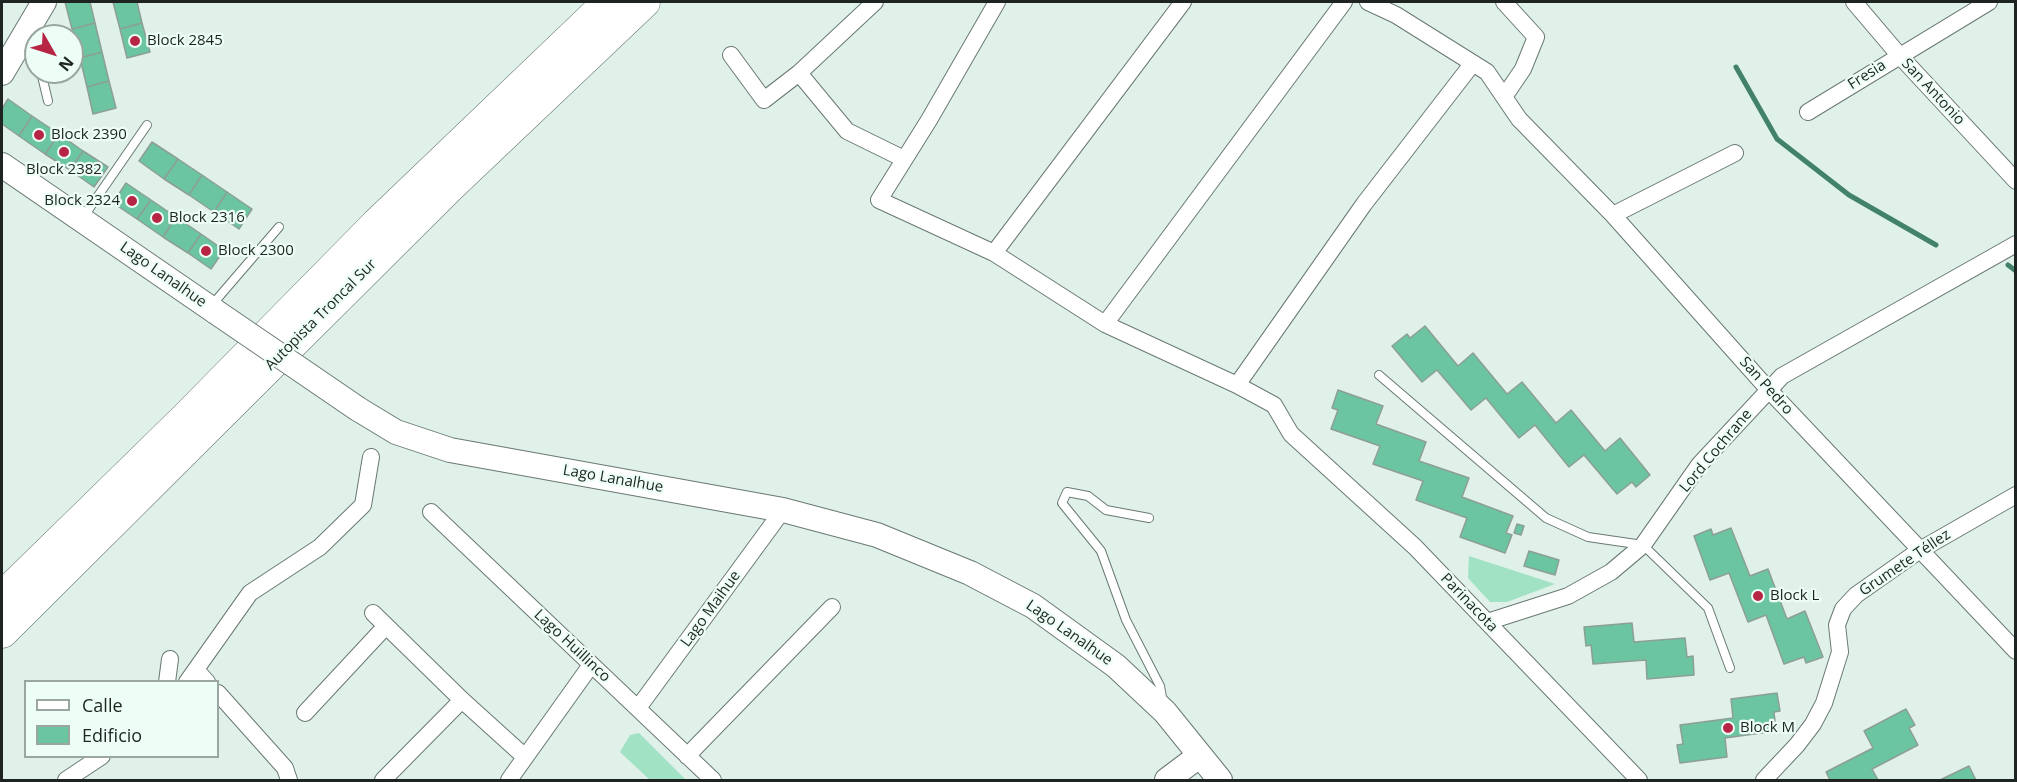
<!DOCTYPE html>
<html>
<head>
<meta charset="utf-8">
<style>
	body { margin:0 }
	#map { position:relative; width:2017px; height:782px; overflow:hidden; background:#dff1e8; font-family:"Open Sans",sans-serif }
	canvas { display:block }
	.frame { position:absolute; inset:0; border:3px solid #1d2421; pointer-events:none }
	.legend { position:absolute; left:24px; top:680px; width:195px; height:78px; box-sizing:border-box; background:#edfef6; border:2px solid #9aa7a1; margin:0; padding:8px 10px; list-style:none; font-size:18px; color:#1d2421 }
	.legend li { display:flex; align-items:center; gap:12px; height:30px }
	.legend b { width:30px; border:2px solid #9aa7a1 }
	.north { position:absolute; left:24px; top:24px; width:60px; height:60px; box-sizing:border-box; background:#edfef6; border:2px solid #9aa7a1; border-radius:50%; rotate:129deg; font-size:16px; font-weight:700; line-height:24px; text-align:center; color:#1d2421 }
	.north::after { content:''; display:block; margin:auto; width:21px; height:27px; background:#b72544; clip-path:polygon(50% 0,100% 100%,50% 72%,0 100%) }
</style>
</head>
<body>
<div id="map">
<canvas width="2017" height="782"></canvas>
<div class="frame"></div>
<ul class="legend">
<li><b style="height:8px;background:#fff"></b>Calle</li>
<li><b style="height:16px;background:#6bc5a0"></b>Edificio</li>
</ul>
<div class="north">N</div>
</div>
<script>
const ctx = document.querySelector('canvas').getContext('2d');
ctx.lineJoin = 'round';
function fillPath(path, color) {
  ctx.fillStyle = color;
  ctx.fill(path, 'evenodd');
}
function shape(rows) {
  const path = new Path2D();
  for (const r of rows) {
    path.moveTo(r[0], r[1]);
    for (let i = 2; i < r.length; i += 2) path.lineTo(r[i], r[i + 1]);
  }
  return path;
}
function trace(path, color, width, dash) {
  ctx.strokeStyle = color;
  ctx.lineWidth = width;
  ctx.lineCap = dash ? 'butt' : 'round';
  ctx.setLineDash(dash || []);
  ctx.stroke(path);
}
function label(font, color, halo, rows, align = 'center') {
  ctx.font = font + ' "Open Sans",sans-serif';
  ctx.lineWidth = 4.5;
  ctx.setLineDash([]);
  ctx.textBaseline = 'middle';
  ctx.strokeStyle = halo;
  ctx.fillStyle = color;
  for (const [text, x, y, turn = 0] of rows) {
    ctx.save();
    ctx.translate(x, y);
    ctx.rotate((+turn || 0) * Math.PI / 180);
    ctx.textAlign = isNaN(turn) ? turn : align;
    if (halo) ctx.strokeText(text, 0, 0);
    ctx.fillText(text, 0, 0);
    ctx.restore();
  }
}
const green = shape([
	[1469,556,1555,584,1507,602,1490,602,1468,578],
	[639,733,686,780,650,780,620,752,630,735]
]);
const stream = shape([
	[1736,67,1777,139,1849,195,1936,245],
	[2008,265,2016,271]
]);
const building = shape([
	[65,2,90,2,95,23,72,29,65,2],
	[113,2,137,2,142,23,120,29,113,2],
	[95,23,102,52,80,58,72,29,95,23],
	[142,23,150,52,127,58,120,29,142,23],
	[102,52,109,81,87,87,80,58,102,52],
	[109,81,116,108,93,114,87,87,109,81],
	[8,99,32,116,19,136,2,124,2,109,8,99],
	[32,116,59,134,45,154,19,136,32,116],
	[59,134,83,151,70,170,45,154,59,134],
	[152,142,178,159,164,179,139,161,152,142],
	[83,151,108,167,94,187,70,170,83,151],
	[178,159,202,175,189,195,164,179,178,159],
	[202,175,227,192,214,212,189,195,202,175],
	[126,183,151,200,137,219,113,203,126,183],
	[227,192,252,209,239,229,214,212,227,192],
	[151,200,176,217,163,237,137,219,151,200],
	[176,217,201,234,188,253,163,237,176,217],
	[201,234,224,250,211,269,188,253,201,234],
	[1425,326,1458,366,1473,353,1507,394,1522,382,1556,423,1571,410,1605,451,1620,438,1650,475,1636,487,1632,482,1617,494,1584,455,1569,467,1535,425,1519,438,1486,398,1471,410,1437,370,1422,382,1392,346,1407,334,1410,338,1425,326],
	[1338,390,1383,406,1376,424,1426,442,1419,461,1469,478,1462,497,1513,516,1506,533,1512,535,1505,553,1460,537,1467,518,1416,500,1423,481,1373,464,1380,446,1331,429,1338,410,1332,408,1338,390],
	[1517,524,1524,526,1521,535,1514,533,1517,524],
	[1731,528,1750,576,1768,569,1787,619,1805,611,1823,657,1806,663,1804,657,1784,664,1766,615,1748,622,1729,573,1710,580,1694,536,1711,529,1713,535,1731,528],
	[1529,551,1559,560,1555,575,1524,566,1529,551],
	[1632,623,1634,642,1685,638,1687,657,1693,656,1694,675,1647,679,1646,660,1593,664,1591,645,1586,646,1584,627,1632,623],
	[1777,693,1780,711,1774,712,1776,731,1725,738,1727,757,1680,763,1677,745,1683,744,1680,725,1733,718,1731,699,1777,693],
	[1906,709,1915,725,1909,728,1918,745,1872,769,1878,780,1830,780,1826,772,1873,748,1864,731,1906,709],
	[1969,766,1976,780,1940,780,1969,766]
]);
const lane = shape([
	[19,50,36,61],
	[41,72,48,101],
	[82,219,147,125],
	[211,306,279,227],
	[1379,375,1546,518,1588,537,1643,545,1708,608,1730,668],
	[1149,518,1106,510,1088,496,1067,492,1062,503,1101,551,1126,620,1160,686,1163,703]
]);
const street = shape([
	[997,2,929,120,879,200,994,253,1105,324,1237,385,1274,405,1291,434,1415,547,1639,780],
	[1368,2,1396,15,1487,72,1519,119,1613,215,1768,389,2016,651],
	[1504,2,1536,37,1523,69,1504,97],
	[1854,2,1899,55,2016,181],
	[731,55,764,100,799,73,875,2],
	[799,73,847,131,904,159],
	[1808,112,1989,2],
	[1613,215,1735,153],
	[994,253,1183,2],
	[1105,324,1344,2],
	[1237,385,1364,204,1473,63],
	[431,512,713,780],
	[373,613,462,700,525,757],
	[1487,622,1568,596,1611,572,1643,545,1699,465,1782,376,2016,244],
	[196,670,207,682],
	[167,682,170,659],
	[187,682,250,593,320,547,363,505,371,457],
	[218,693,285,768,289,780],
	[638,708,783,510],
	[305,713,385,627],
	[687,756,832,607],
	[66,780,102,756],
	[383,780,462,700],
	[509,780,591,665],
	[1764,780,1797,745,1813,724,1824,703,1840,652,1837,625,1843,609,1856,595,1920,550,2016,495]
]);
const secondary = shape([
	[2,73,44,2],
	[2,165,216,312],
	[358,409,396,432,450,450,783,510,877,535,970,573,1033,606,1116,666,1165,712,1220,780],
	[1167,780,1199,756]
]);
const highway = shape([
	[2,598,187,417,377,224,609,2],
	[2,632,449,187,644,2]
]);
const secondaryBridge = shape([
	[216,312,358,409]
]);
const markers = [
	[135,41,6,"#b72544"],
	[39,135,6,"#b72544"],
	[64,152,6,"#b72544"],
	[132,201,6,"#b72544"],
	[157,218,6,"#b72544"],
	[206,251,6,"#b72544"],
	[1758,596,6,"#b72544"],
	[1728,728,6,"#b72544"]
];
const poiNames = [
	["Block 2845",147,41],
	["Block 2390",51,135],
	["Block 2382",64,170,"center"],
	["Block 2324",120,201,"right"],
	["Block 2316",169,218],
	["Block 2300",218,251],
	["Block L",1770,596],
	["Block M",1740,728]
];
const streetNames = [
	["Fresia",1867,75,-32],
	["San Antonio",1933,92,47],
	["Lago Lanalhue",163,275,35],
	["Autopista Troncal Sur",321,315,-45],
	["San Pedro",1766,386,48],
	["Lord Cochrane",1716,451,-50],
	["Lago Lanalhue",613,479,10],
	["Grumete Téllez",1905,563,-34],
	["Parinacota",1469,603,46],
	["Lago Maihue",711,609,-54],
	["Lago Lanalhue",1069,633,35],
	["Lago Huillinco",572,646,43]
];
fillPath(green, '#a1e2c5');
trace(stream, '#418268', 5);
fillPath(building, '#6bc5a0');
trace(building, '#8d9e96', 1.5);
trace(lane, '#6a7972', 10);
trace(street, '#6a7972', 18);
trace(secondary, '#6a7972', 26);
trace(highway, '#6a7972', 33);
trace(lane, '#fff', 8);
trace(street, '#fff', 16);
trace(secondary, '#fff', 24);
trace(highway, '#fff', 32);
trace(secondaryBridge, '#6a7972', 26, []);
trace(secondaryBridge, '#fff', 24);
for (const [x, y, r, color] of markers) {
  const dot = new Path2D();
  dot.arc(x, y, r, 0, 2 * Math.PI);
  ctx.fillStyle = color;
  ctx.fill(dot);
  trace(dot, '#edfef6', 2);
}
label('15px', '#1d2421', '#edfef6', poiNames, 'left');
label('15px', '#1d2421', '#edfef6', streetNames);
</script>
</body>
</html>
